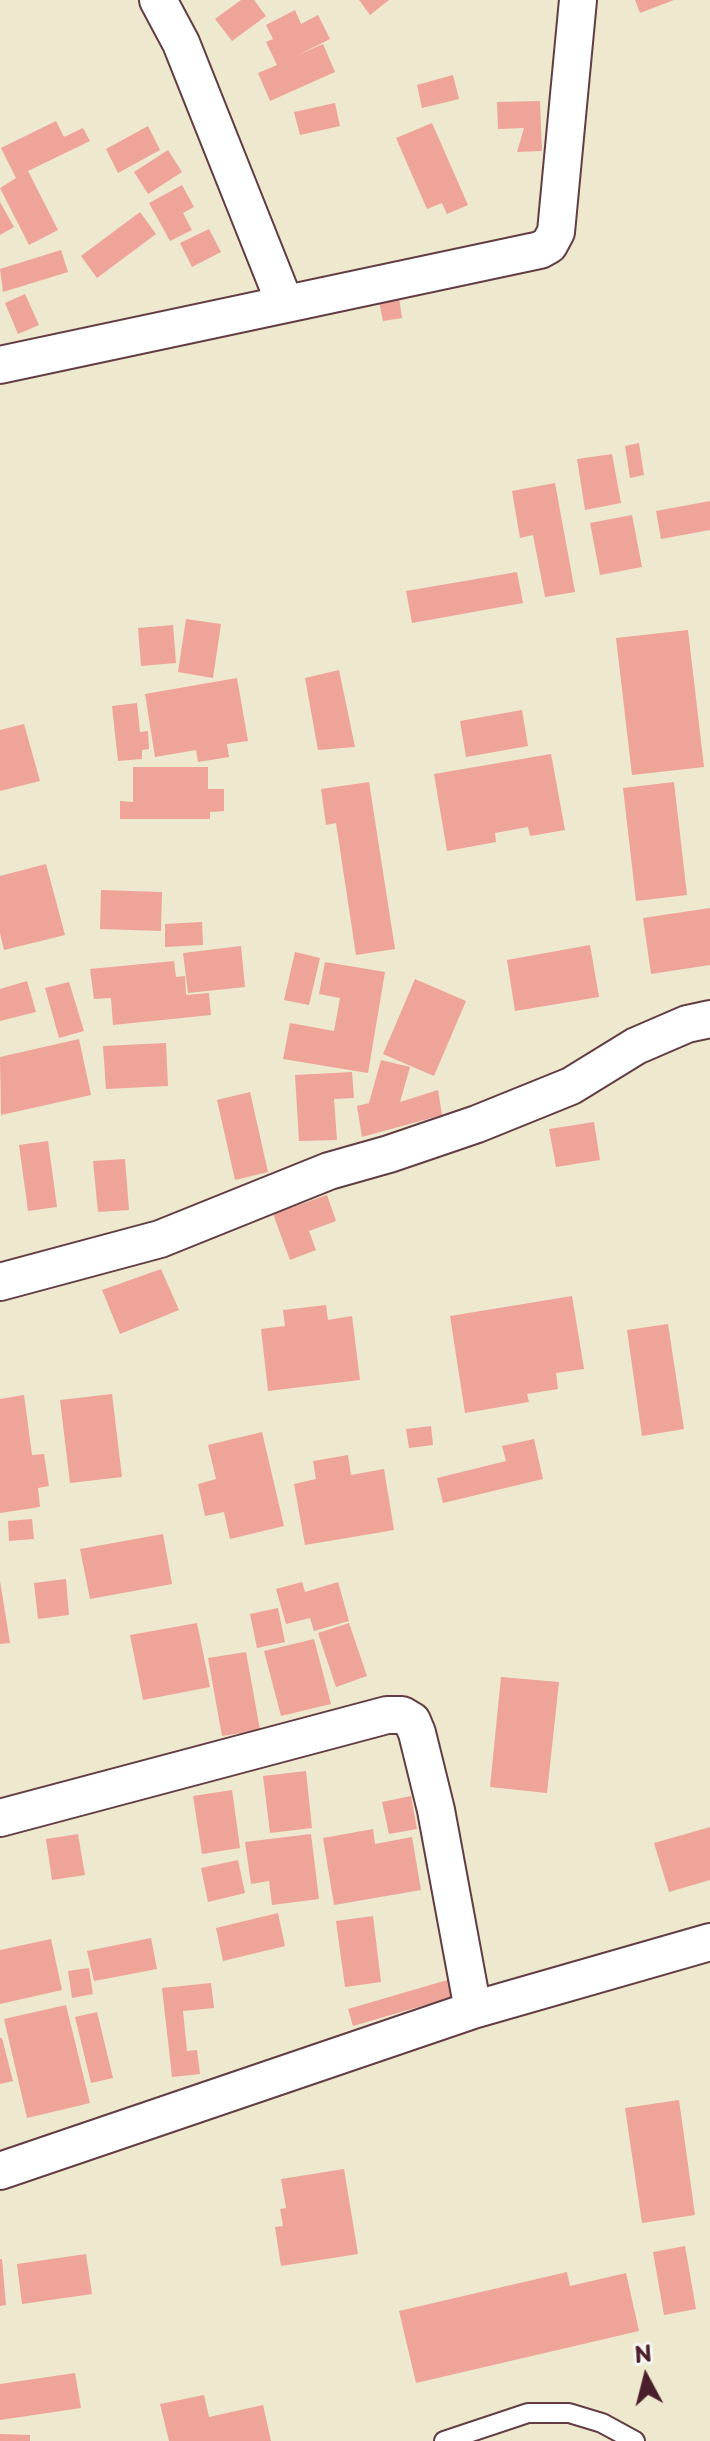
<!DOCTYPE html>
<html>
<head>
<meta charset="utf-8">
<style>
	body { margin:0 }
	#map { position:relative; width:710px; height:2441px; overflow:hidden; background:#ede8ce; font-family:"Playpen Sans",sans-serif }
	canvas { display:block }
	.north { position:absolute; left:606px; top:2337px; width:80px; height:80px; -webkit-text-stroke:6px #f6f6f2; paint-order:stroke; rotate:353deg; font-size:22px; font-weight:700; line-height:32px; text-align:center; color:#4a1f2b }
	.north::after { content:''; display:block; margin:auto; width:28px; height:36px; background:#4a1f2b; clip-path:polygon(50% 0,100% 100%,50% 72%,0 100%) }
</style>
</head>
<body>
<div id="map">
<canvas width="710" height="2441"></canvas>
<div class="north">N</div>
</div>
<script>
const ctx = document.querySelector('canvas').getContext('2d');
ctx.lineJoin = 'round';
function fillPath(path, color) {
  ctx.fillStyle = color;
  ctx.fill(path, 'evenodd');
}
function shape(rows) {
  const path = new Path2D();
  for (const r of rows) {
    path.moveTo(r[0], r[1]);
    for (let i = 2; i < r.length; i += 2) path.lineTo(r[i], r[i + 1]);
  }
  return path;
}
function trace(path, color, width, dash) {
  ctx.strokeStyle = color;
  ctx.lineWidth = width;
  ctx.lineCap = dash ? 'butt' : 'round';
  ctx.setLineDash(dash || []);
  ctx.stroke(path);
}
const building = shape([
	[241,0,254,0,266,16,232,41,215,19],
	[359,0,389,0,370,15],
	[635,0,674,0,640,13],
	[295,10,301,24,318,15,330,39,298,55,323,44,335,72,270,101,258,73,277,65,266,42,273,39,266,25],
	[453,75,459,99,422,108,417,85],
	[540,101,542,151,517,152,524,128,498,129,497,102],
	[335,103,340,126,300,135,294,112],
	[56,121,64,137,83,128,90,141,28,171,58,230,29,245,0,188,16,178,1,148],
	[432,123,468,205,447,214,442,203,427,209,396,138],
	[148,126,160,150,118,173,106,149],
	[168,150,182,172,148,194,134,172],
	[182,185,194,207,183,213,192,230,170,241,149,203],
	[0,202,14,227,0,235],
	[140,212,156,234,97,278,81,256],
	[209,229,221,252,192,267,180,243],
	[61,250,68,272,3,292,0,269],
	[25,294,39,325,18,334,5,303],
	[399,298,402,318,383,321,379,302],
	[639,443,644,475,630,478,625,446],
	[612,454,621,503,585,510,577,459],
	[555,483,575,592,545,597,533,535,520,538,512,491],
	[710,501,710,530,661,539,656,511],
	[632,515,642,567,600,575,590,523],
	[517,572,523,603,412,623,406,591],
	[186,619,221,624,213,678,178,672],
	[173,625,176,663,141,666,138,628],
	[688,630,704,767,632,775,616,638],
	[339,670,355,747,318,750,305,678],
	[237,678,248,741,227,744,229,757,198,762,196,750,155,757,145,694],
	[137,703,140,732,148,731,149,749,142,750,142,759,118,761,112,706],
	[522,710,528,746,466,757,460,721],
	[24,724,40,781,0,791,0,730],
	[551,754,565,830,530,836,528,827,495,833,496,842,447,851,434,774],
	[133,767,208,767,208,789,224,789,224,811,210,812,210,819,120,819,120,801,133,802],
	[369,782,395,949,356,955,336,823,326,825,321,789],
	[674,782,687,895,636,901,623,788],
	[46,864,65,935,4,950,0,933,0,876],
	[101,890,162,892,161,931,100,929],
	[710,908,710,965,651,974,643,918],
	[202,922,203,945,165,947,165,924],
	[590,945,599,997,515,1011,507,960],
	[241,946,245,987,188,993,183,953],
	[295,952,320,958,309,1005,284,1000],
	[174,961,176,977,185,976,186,995,209,993,211,1015,113,1025,111,998,94,999,90,969],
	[325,962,385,972,368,1073,283,1059,290,1023,334,1031,340,998,319,994],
	[415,979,466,1001,434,1076,383,1054],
	[27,981,36,1012,0,1021,0,989],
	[69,982,84,1031,59,1038,45,988],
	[79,1039,91,1095,1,1115,0,1057],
	[166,1043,168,1086,106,1089,103,1046],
	[381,1060,410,1067,400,1102,438,1090,442,1115,362,1137,357,1106,369,1103],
	[352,1072,354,1098,334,1099,337,1140,299,1141,295,1075],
	[250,1092,268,1172,235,1180,217,1100],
	[594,1122,600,1160,556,1167,549,1129],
	[48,1141,57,1207,28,1211,19,1145],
	[125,1159,129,1210,98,1212,93,1161],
	[327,1195,336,1221,309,1231,316,1250,290,1260,273,1214],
	[161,1269,179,1310,120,1334,102,1290],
	[572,1296,584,1369,556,1373,558,1389,527,1394,529,1402,465,1413,450,1316],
	[326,1305,328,1320,352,1316,360,1380,268,1391,261,1329,285,1326,283,1310],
	[668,1324,684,1429,642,1436,627,1330],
	[112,1394,122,1477,70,1483,60,1400],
	[24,1395,32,1455,44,1454,49,1486,38,1488,40,1507,0,1513,0,1399],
	[431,1426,433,1445,409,1448,406,1429],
	[262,1432,284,1526,230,1539,224,1512,205,1516,198,1484,216,1479,208,1445],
	[534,1439,543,1479,443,1503,437,1478,506,1461,502,1446],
	[348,1455,351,1475,384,1469,394,1530,305,1545,294,1484,316,1479,313,1461],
	[32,1519,34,1539,9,1541,8,1521],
	[163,1534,172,1584,90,1599,80,1549],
	[66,1579,69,1615,38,1619,34,1583],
	[0,1581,10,1643,0,1644],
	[302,1582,305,1592,338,1582,349,1621,314,1631,310,1618,286,1624,276,1589],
	[278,1608,285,1642,257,1648,250,1614],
	[197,1623,210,1687,143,1700,130,1635],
	[349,1623,367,1676,336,1687,318,1633],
	[314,1639,331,1704,281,1716,264,1651],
	[246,1652,260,1730,222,1736,208,1658],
	[501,1677,559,1682,547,1793,490,1787],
	[306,1771,312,1828,270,1833,263,1776],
	[232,1790,240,1848,202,1854,193,1796],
	[411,1796,417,1829,389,1834,382,1802],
	[710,1827,710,1880,669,1892,654,1843],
	[373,1829,375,1844,412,1837,421,1890,334,1905,323,1838],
	[78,1834,85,1875,52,1880,46,1839],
	[311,1834,319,1899,272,1905,269,1881,251,1884,245,1842],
	[238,1860,245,1893,208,1902,201,1868],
	[278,1913,285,1946,223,1961,216,1928],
	[373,1916,381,1982,345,1987,336,1921],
	[151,1938,157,1969,94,1981,87,1951],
	[51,1939,62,1990,0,2004,0,1950],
	[89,1968,93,1994,72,1998,68,1971],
	[461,1976,466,1993,353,2026,348,2009],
	[211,1983,214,2008,183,2011,187,2051,197,2050,200,2074,172,2077,162,1988],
	[66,2005,90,2103,27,2118,4,2019],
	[97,2012,113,2078,91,2083,75,2017],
	[0,2038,2,2038,13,2081,0,2084],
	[679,2100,695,2215,642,2223,625,2108],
	[344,2169,358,2254,281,2266,275,2227,283,2226,280,2209,286,2208,281,2179],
	[685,2246,696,2309,664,2315,653,2252],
	[86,2254,92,2294,22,2304,17,2264],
	[0,2259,2,2259,6,2305,0,2306],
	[567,2272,570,2286,626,2273,639,2331,416,2383,399,2311],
	[75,2373,81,2408,0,2420,0,2384],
	[204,2395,209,2417,263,2405,271,2441,169,2441,160,2404],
	[0,2434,30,2435,30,2441,0,2441]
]);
const lane = shape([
	[444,2441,528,2413,569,2413,602,2423,635,2441]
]);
const street = shape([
	[158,0,181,43,285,304],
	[0,365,540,250,549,245,556,232,578,0],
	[0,1282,160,1239,329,1171,389,1154,477,1124,571,1086,636,1046,687,1024,710,1019],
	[0,1818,387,1715,402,1715,412,1721,417,1733,436,1810,473,2010],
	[0,2171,473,2010,710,1942]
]);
fillPath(building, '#eea498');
trace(lane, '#623d43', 22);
trace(street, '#623d43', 40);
trace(lane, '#fff', 18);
trace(street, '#fff', 36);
</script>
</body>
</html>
